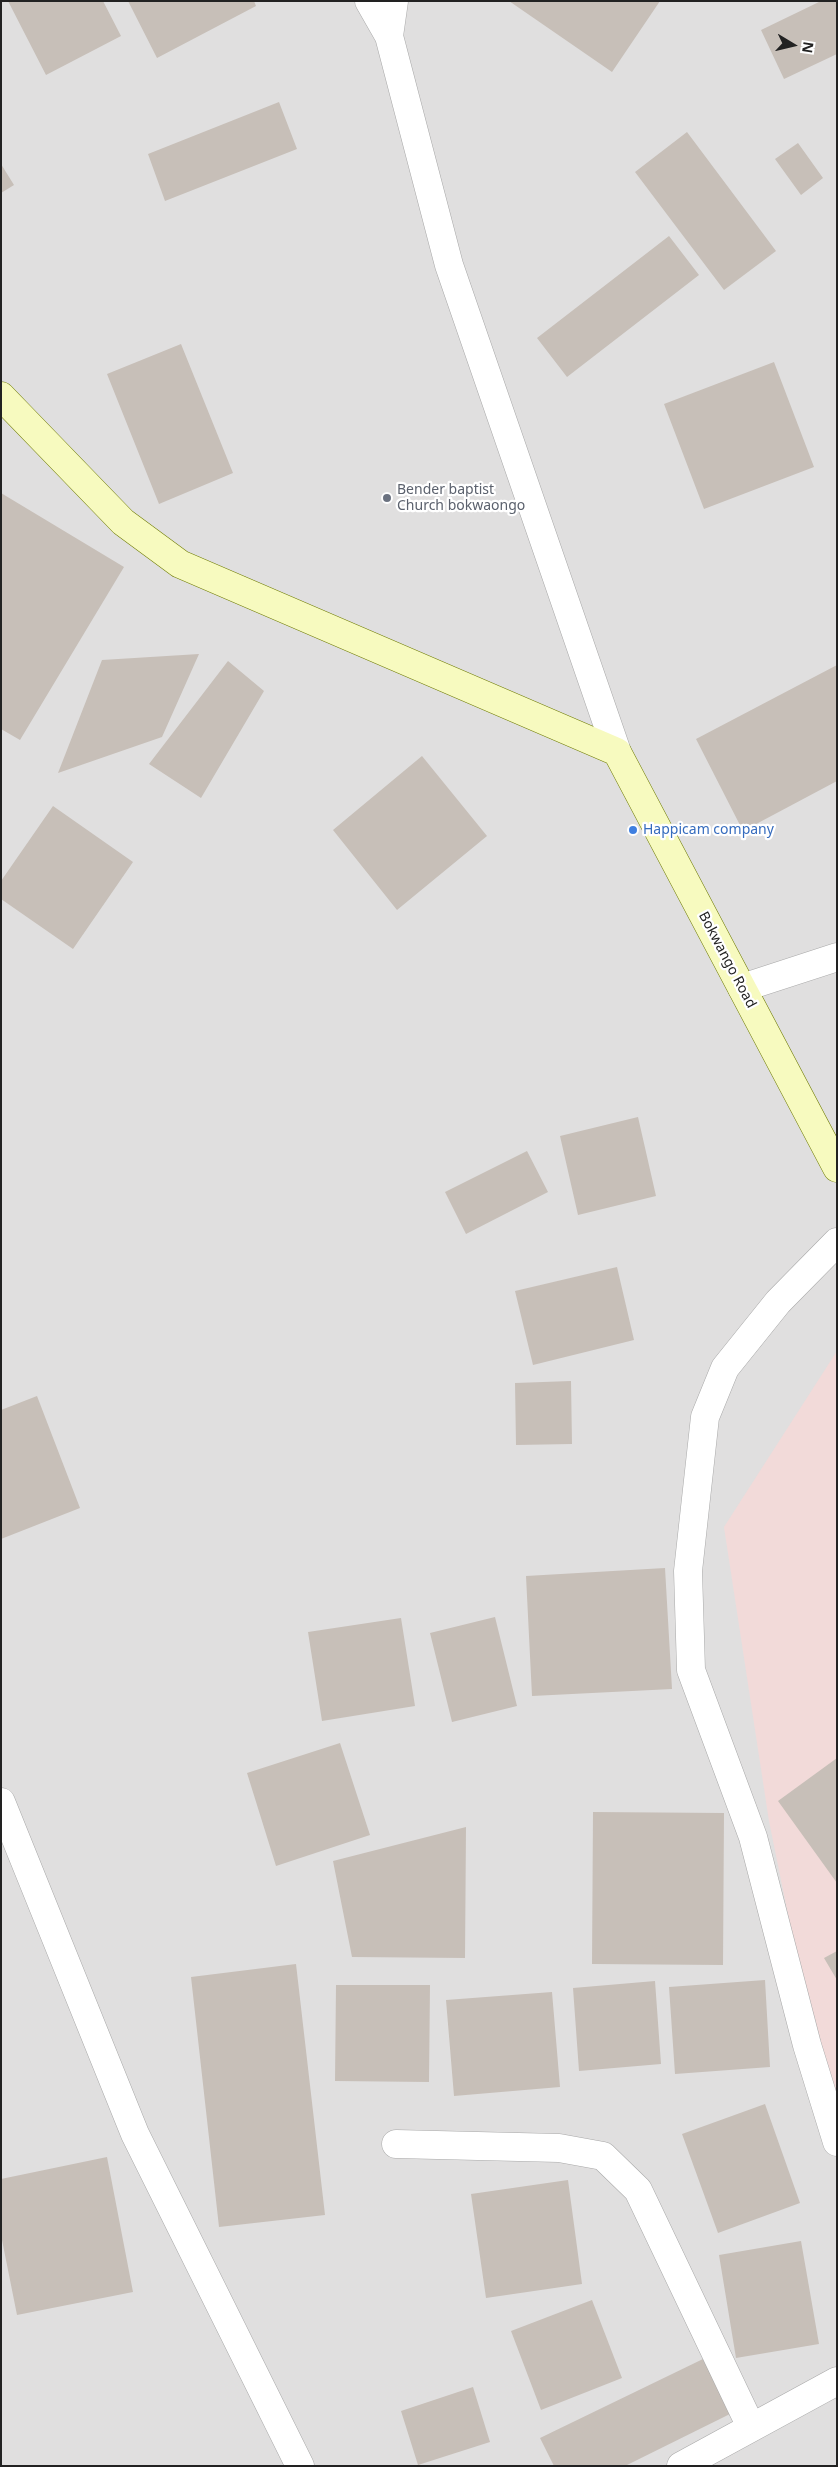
<!DOCTYPE html>
<html>
<head>
<meta charset="utf-8">
<style>
	body { margin:0 }
	#map { position:relative; width:838px; height:2467px; overflow:hidden; background:#f2efe9; font-family:"Noto Sans",sans-serif }
	canvas { display:block }
	.frame { position:absolute; inset:0; border:2px solid #222; pointer-events:none }
	.north { position:absolute; left:768px; top:20px; width:50px; height:50px; -webkit-text-stroke:4px #fff; paint-order:stroke; rotate:99deg; font-size:14px; font-weight:700; line-height:20px; text-align:center; color:#222 }
	.north::after { content:''; display:block; margin:auto; width:18px; height:22px; background:#222; clip-path:polygon(50% 0,100% 100%,50% 72%,0 100%) }
</style>
</head>
<body>
<div id="map">
<canvas width="838" height="2467"></canvas>
<div class="frame"></div>
<div class="north">N</div>
</div>
<script>
const ctx = document.querySelector('canvas').getContext('2d');
ctx.lineJoin = 'round';
function fillPath(path, color) {
  ctx.fillStyle = color;
  ctx.fill(path, 'evenodd');
}
function shape(rows) {
  const path = new Path2D();
  for (const r of rows) {
    path.moveTo(r[0], r[1]);
    for (let i = 2; i < r.length; i += 2) path.lineTo(r[i], r[i + 1]);
  }
  return path;
}
function trace(path, color, width, dash) {
  ctx.strokeStyle = color;
  ctx.lineWidth = width;
  ctx.lineCap = dash ? 'butt' : 'round';
  ctx.setLineDash(dash || []);
  ctx.stroke(path);
}
function label(font, color, halo, rows, align = 'center') {
  ctx.font = font + ' "Noto Sans",sans-serif';
  ctx.lineWidth = 4.5;
  ctx.setLineDash([]);
  ctx.textBaseline = 'middle';
  ctx.strokeStyle = halo;
  ctx.fillStyle = color;
  for (const [text, x, y, turn = 0] of rows) {
    ctx.save();
    ctx.translate(x, y);
    ctx.rotate((+turn || 0) * Math.PI / 180);
    ctx.textAlign = isNaN(turn) ? turn : align;
    if (halo) ctx.strokeText(text, 0, 0);
    ctx.fillText(text, 0, 0);
    ctx.restore();
  }
}
const residential = shape([
	[1,1,837,1,837,2466,1,2466]
]);
const commercial = shape([
	[837,1351,837,2121,825,2096,769,1821,724,1527]
]);
const building = shape([
	[8,1,103,1,121,36,46,75],
	[128,1,254,1,256,6,157,58],
	[509,1,660,1,612,72],
	[821,1,837,1,837,54,784,79,761,30],
	[279,102,297,149,165,201,148,154],
	[687,132,776,251,724,290,635,172],
	[798,143,823,178,801,195,775,159],
	[1,164,14,185,1,193],
	[669,236,699,275,567,377,537,338],
	[181,344,233,473,159,504,107,374],
	[774,362,814,467,704,509,664,404],
	[1,493,124,567,20,740,1,729],
	[199,654,162,737,58,773,102,660],
	[228,661,264,691,201,798,149,764],
	[837,665,837,781,743,831,696,739],
	[422,756,487,836,397,910,333,830],
	[53,806,133,862,73,949,1,899,1,881],
	[638,1117,656,1196,578,1215,560,1136],
	[527,1151,548,1192,466,1234,445,1192],
	[617,1267,634,1340,533,1365,515,1291],
	[571,1381,572,1444,516,1445,515,1383],
	[37,1396,80,1508,1,1539,1,1410],
	[665,1568,672,1689,532,1696,526,1576],
	[495,1617,517,1706,452,1722,430,1633],
	[401,1618,415,1706,322,1721,308,1632],
	[340,1743,370,1835,276,1866,247,1773],
	[837,1758,837,1883,778,1801],
	[593,1812,724,1813,723,1965,592,1964],
	[466,1827,465,1958,352,1957,333,1861],
	[837,1951,837,1980,824,1958],
	[296,1964,325,2215,219,2227,191,1977],
	[765,1980,770,2067,675,2074,669,1987],
	[655,1981,661,2064,579,2071,573,1988],
	[336,1985,430,1985,429,2082,335,2081],
	[552,1992,560,2087,454,2096,446,2000],
	[765,2104,800,2203,718,2233,682,2134],
	[107,2157,133,2292,17,2315,1,2235,1,2179],
	[568,2180,582,2284,486,2298,471,2194],
	[801,2241,819,2344,736,2358,719,2255],
	[592,2300,622,2378,541,2410,511,2331],
	[703,2359,730,2414,625,2466,554,2466,540,2438],
	[473,2387,490,2442,418,2465,401,2411]
]);
const street = shape([
	[369,1,389,36],
	[394,1,389,36,449,265,617,752],
	[742,988,837,957],
	[837,1242,778,1302,725,1368,705,1417,688,1571,691,1670,753,1837,807,2045,837,2142],
	[1,1802,135,2134,300,2466],
	[396,2144,559,2148,603,2156,638,2190,751,2427],
	[681,2466,837,2381]
]);
const secondary = shape([
	[1,396,123,522,180,564,617,752,837,1168]
]);
const markers = [
	[387,498,5,"#6b7280"],
	[633,830,5,"#3f7fe0"]
];
const worshipNames = [
	["Bender baptist",397,490],
	["Church bokwaongo",397,506]
];
const shopNames = [
	["Happicam company",643,830]
];
const streetNames = [
	["Bokwango Road",727,960,62]
];
fillPath(residential, '#e0dfdf');
fillPath(commercial, '#f2dad9');
fillPath(building, '#c7bfb8');
trace(street, '#a9a9a9', 29);
trace(secondary, '#707d05', 29);
trace(street, '#fff', 28);
trace(secondary, '#f7fabf', 28);
for (const [x, y, r, color] of markers) {
  const dot = new Path2D();
  dot.arc(x, y, r, 0, 2 * Math.PI);
  ctx.fillStyle = color;
  ctx.fill(dot);
  trace(dot, '#fff', 2);
}
label('14px', '#5b616d', '#fff', worshipNames, 'left');
label('14px', '#366cbe', '#fff', shopNames, 'left');
label('14px', '#222', '#fff', streetNames);
</script>
</body>
</html>
